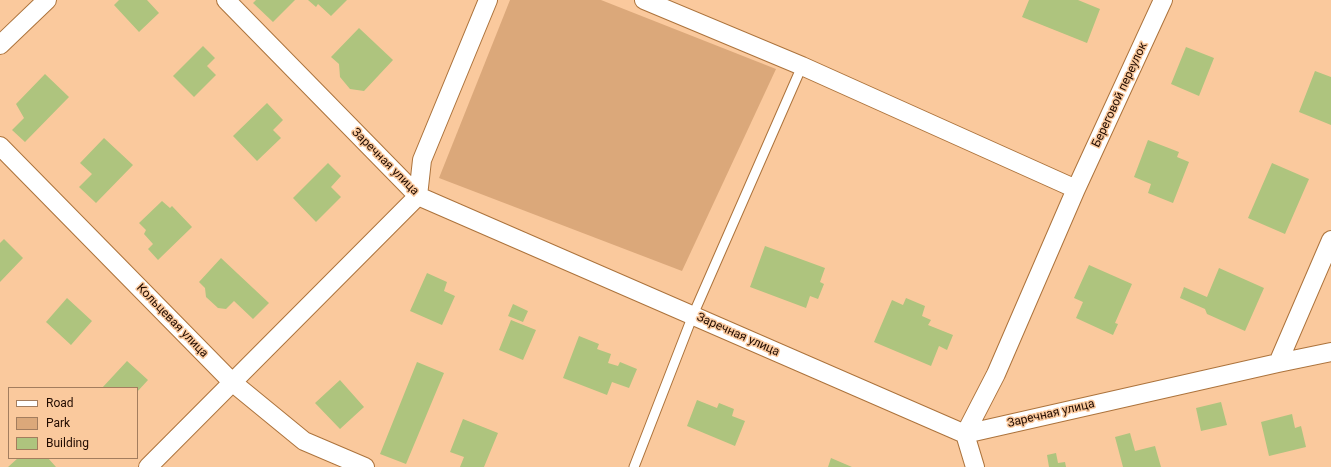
<!DOCTYPE html>
<html>
<head>
<meta charset="utf-8">
<style>
	body { margin:0 }
	#map { position:relative; width:1331px; height:467px; overflow:hidden; background:#fac99d; font-family:Roboto,sans-serif }
	canvas { display:block }
	.legend { position:absolute; left:8px; top:387px; width:130px; height:72px; box-sizing:border-box; background:#fac99d; border:1px solid #a37d5e; margin:0; padding:5px 7px; list-style:none; font-size:12px; color:#210b00 }
	.legend li { display:flex; align-items:center; gap:8px; height:20px }
	.legend b { width:20px; border:1px solid #a37d5e }
</style>
</head>
<body>
<div id="map">
<canvas width="1331" height="467"></canvas>
<ul class="legend">
<li><b style="height:5px;background:#fff"></b>Road</li>
<li><b style="height:11px;background:#dba87a"></b>Park</li>
<li><b style="height:11px;background:#aec47e"></b>Building</li>
</ul>
</div>
<script>
const ctx = document.querySelector('canvas').getContext('2d');
ctx.lineJoin = 'round';
function fillPath(path, color) {
  ctx.fillStyle = color;
  ctx.fill(path, 'evenodd');
}
function shape(rows) {
  const path = new Path2D();
  for (const r of rows) {
    path.moveTo(r[0], r[1]);
    for (let i = 2; i < r.length; i += 2) path.lineTo(r[i], r[i + 1]);
  }
  return path;
}
function trace(path, color, width, dash) {
  ctx.strokeStyle = color;
  ctx.lineWidth = width;
  ctx.lineCap = dash ? 'butt' : 'round';
  ctx.setLineDash(dash || []);
  ctx.stroke(path);
}
function label(font, color, halo, rows, align = 'center') {
  ctx.font = font + ' Roboto,sans-serif';
  ctx.lineWidth = 3;
  ctx.setLineDash([]);
  ctx.textBaseline = 'middle';
  ctx.strokeStyle = halo;
  ctx.fillStyle = color;
  for (const [text, x, y, turn = 0] of rows) {
    ctx.save();
    ctx.translate(x, y);
    ctx.rotate((+turn || 0) * Math.PI / 180);
    ctx.textAlign = isNaN(turn) ? turn : align;
    if (halo) ctx.strokeText(text, 0, 0);
    ctx.fillText(text, 0, 0);
    ctx.restore();
  }
}
const green = shape([
	[510,0,601,0,776,69,682,271,439,178]
]);
const building = shape([
	[119,0,147,0,159,13,139,32,114,5],
	[256,0,295,0,273,22,253,3],
	[308,0,347,0,331,16,318,4,316,7],
	[1029,0,1078,0,1100,9,1087,43,1022,17],
	[359,28,393,60,364,91,350,89,340,77,339,64,331,57],
	[203,46,215,58,207,66,216,75,194,97,173,76],
	[1186,47,1214,58,1199,96,1171,84],
	[1315,71,1331,77,1331,125,1299,112],
	[45,74,69,97,25,142,12,130,24,118,16,104],
	[267,103,283,120,273,130,281,138,257,161,233,136],
	[104,138,133,165,96,203,79,187,92,174,80,163],
	[1148,140,1179,152,1177,157,1189,162,1173,203,1148,193,1151,184,1134,177],
	[328,163,341,176,331,187,341,197,316,222,293,198],
	[1272,163,1309,179,1285,234,1248,218],
	[162,201,170,208,172,206,192,227,158,260,148,249,153,244,144,234,146,230,139,223],
	[4,239,23,258,0,282,0,243],
	[765,246,825,268,820,282,824,284,818,299,810,296,806,308,750,287],
	[221,258,269,303,253,319,234,301,226,309,218,308,206,297,205,288,199,282],
	[1089,265,1132,284,1115,323,1118,324,1113,335,1076,318,1083,302,1074,298],
	[1219,268,1264,288,1245,331,1207,314,1205,309,1180,298,1184,287,1207,297],
	[427,273,447,282,444,291,455,296,442,325,410,311],
	[67,298,92,321,71,345,46,322],
	[906,298,925,306,922,316,931,320,928,325,953,335,947,350,939,346,931,366,874,342,892,300,903,305],
	[513,304,528,311,523,322,508,316],
	[511,320,536,330,523,360,499,350],
	[579,336,599,344,597,349,611,354,608,363,618,366,620,362,637,369,629,388,612,382,607,395,563,378],
	[127,361,148,380,137,392,137,388,102,388],
	[417,362,444,373,406,464,380,454],
	[340,380,364,407,340,429,315,403],
	[697,400,717,408,719,403,734,409,732,416,745,421,735,446,687,426],
	[1221,402,1227,425,1201,431,1196,408],
	[1292,414,1295,428,1301,426,1306,447,1269,456,1261,422],
	[463,419,498,433,484,467,460,467,464,457,450,452],
	[1130,433,1135,451,1155,446,1161,467,1123,467,1115,437],
	[1056,453,1058,463,1065,462,1066,467,1049,467,1047,455],
	[18,458,48,458,56,467,8,467],
	[831,458,852,467,828,467]
]);
const lane = shape([
	[634,467,693,315,802,66]
]);
const street = shape([
	[226,0,418,196,965,434,1278,363,1331,352],
	[644,0,802,66,1076,189],
	[0,45,47,0],
	[0,146,232,382,304,441,365,467],
	[1278,363,1331,240],
	[148,467,418,196,422,160,488,0],
	[975,467,965,434,996,374,1076,189,1163,0]
]);
const streetNames = [
	["Береговой переулок",1120,95,-65],
	["Заречная улица",385,162,45],
	["Кольцевая улица",172,321,46],
	["Заречная улица",738,335,24],
	["Заречная улица",1051,414,-13]
];
fillPath(green, '#dba87a');
fillPath(building, '#aec47e');
trace(lane, '#ac733c', 11);
trace(street, '#ac733c', 20);
trace(lane, '#fff', 9);
trace(street, '#fff', 18);
label('12px', '#210b00', '#fac99d', streetNames);
</script>
</body>
</html>
